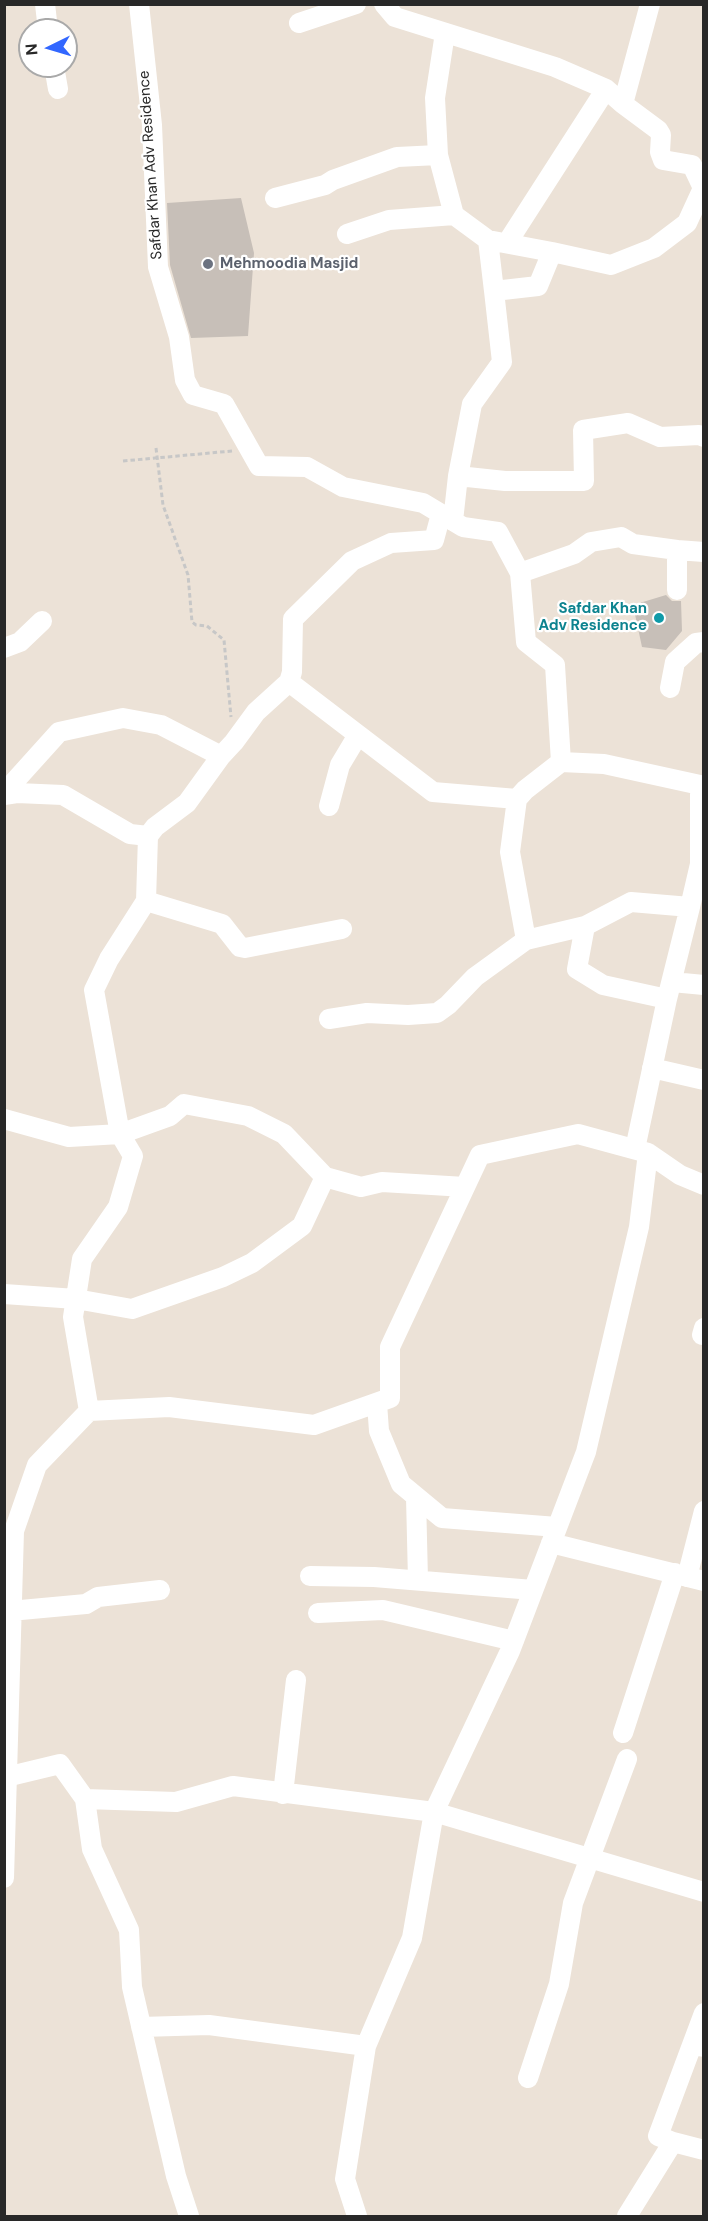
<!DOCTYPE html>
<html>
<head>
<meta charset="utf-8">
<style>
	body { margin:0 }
	#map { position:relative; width:708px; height:2221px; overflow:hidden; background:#ece2d7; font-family:"DM Sans",sans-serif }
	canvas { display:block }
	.frame { position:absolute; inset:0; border:6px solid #282828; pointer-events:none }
	.north { position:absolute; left:18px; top:18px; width:60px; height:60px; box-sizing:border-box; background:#fff; border:2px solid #a9a9a9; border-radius:50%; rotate:265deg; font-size:16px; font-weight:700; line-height:24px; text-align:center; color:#282828 }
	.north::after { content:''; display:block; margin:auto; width:21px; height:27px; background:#3267ff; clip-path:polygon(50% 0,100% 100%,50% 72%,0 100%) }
</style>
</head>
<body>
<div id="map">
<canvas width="708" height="2221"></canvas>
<div class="frame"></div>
<div class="north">N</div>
</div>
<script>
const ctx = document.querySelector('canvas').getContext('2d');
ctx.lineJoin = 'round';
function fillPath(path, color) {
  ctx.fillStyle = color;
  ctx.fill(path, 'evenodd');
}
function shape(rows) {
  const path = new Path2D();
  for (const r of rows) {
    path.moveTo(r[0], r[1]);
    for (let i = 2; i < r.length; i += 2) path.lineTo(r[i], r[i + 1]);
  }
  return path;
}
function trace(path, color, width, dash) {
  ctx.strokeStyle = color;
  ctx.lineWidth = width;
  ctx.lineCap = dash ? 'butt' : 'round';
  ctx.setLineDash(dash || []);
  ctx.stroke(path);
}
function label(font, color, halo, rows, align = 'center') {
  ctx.font = font + ' "DM Sans",sans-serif';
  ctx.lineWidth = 4.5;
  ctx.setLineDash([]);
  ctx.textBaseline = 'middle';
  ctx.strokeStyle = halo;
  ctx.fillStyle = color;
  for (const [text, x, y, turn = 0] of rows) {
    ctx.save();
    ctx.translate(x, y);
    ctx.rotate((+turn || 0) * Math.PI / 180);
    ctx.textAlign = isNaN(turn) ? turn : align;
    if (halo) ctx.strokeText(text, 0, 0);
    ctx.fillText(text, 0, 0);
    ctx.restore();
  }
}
const building = shape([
	[241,198,254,253,248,336,191,338,170,265,167,203],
	[666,595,672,601,681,601,682,631,666,650,642,647,633,605]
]);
const path = shape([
	[156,448,163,505,188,575,192,622,196,625,207,626,224,640,231,717],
	[123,461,232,451]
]);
const minor = shape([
	[45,4,48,30],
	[139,4,152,125,158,267,179,337,185,380,193,395,224,404,259,466,307,467,343,487,423,503,463,527,498,532,520,573,574,554,591,542,621,537,633,544,677,550,677,590],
	[384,4,395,17,555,67,606,89],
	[299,23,356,4],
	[445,33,435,98,438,155,454,215,488,240,552,252],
	[54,66,58,89],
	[623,104,658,130,661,135,660,152,663,160,692,165,702,186],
	[275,198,325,185,333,180,397,157,438,155],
	[347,234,389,220,454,215],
	[488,240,494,291],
	[507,243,606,89,623,104,650,4],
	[458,476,505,481,584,481,583,430,628,423,660,437,699,435,704,437],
	[453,521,458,476,472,404,502,362,494,291,538,286,552,252,611,265,654,248,687,223,704,186],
	[677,550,704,552],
	[520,573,526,642,555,665,561,762],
	[4,648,20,642,42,621],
	[289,682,433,792,517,799],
	[670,688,675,662,696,643,704,642],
	[4,793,59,732,123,718,161,725,221,756],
	[4,795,17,793,63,795,130,834,148,836,155,827,187,803,221,756,234,742,256,712,289,682,292,672,293,619,352,561,391,543,434,540,441,514],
	[329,806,340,765,358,735],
	[146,901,222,924,240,947,245,948,342,929],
	[585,926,631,902,690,907,667,999],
	[526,940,510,852,517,799,525,790,561,762,604,764,700,785,700,864,690,907],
	[672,982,704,985],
	[329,1019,367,1013,408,1015,437,1013,448,1005,475,977,526,940,585,926,577,969,603,985,667,999,635,1149],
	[652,1068,704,1080],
	[4,1119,69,1137,120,1134,170,1116,184,1104,248,1116,284,1134,325,1177,302,1226,252,1263,223,1277,132,1309,76,1299,4,1294],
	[648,1153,680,1175,704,1185],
	[325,1177,361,1187,382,1182,465,1187],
	[702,1335,704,1328],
	[377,1403,379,1431,401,1484,442,1518,557,1527],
	[89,1411,169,1407,314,1425,390,1398,390,1347,480,1155,578,1134,648,1153,639,1227,586,1452,510,1651,434,1812,412,1938,366,2046,345,2179,357,2216],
	[416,1497,418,1580],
	[4,1538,14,1531,37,1465,89,1411,73,1317,82,1259,118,1207,133,1156,120,1134,94,990,109,959,146,901,148,836],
	[551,1543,704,1581],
	[310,1576,374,1577,533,1590],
	[687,1577,704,1511],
	[10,1611,86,1604,98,1597,160,1590],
	[318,1613,383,1610,514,1641],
	[623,1733,675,1573],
	[6,1777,60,1764,85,1799,176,1802,233,1786,434,1812,704,1892],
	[283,1794,296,1680],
	[85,1799,92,1849,129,1930,132,1987,176,2176,189,2216],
	[4,1878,14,1531],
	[141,2027,209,2025,366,2046],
	[692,2045,704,2013],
	[528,2078,559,1984,573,1903,627,1759],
	[673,2142,658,2136,692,2045,704,2047],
	[627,2216,673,2142,704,2150]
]);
const markers = [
	[208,264,6,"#6b7280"],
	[659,618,6,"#0f9aa8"]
];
const streetNames = [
	["Safdar Khan Adv Residence",151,165,-94]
];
const worshipNames = [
	["Mehmoodia Masjid",220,264]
];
const cultureNames = [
	["Safdar Khan",647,609],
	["Adv Residence",647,626]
];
fillPath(building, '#c7bfb8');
trace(path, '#c7c7c7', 3, [4.5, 3]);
trace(minor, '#fff', 20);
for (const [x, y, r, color] of markers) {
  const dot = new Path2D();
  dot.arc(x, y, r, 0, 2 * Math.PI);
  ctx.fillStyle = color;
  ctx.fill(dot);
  trace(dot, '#fff', 2);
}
label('15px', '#282828', '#fff', streetNames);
label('bold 15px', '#5b616d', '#fff', worshipNames, 'left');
label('bold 15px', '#0d838f', '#fff', cultureNames, 'right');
</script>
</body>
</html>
